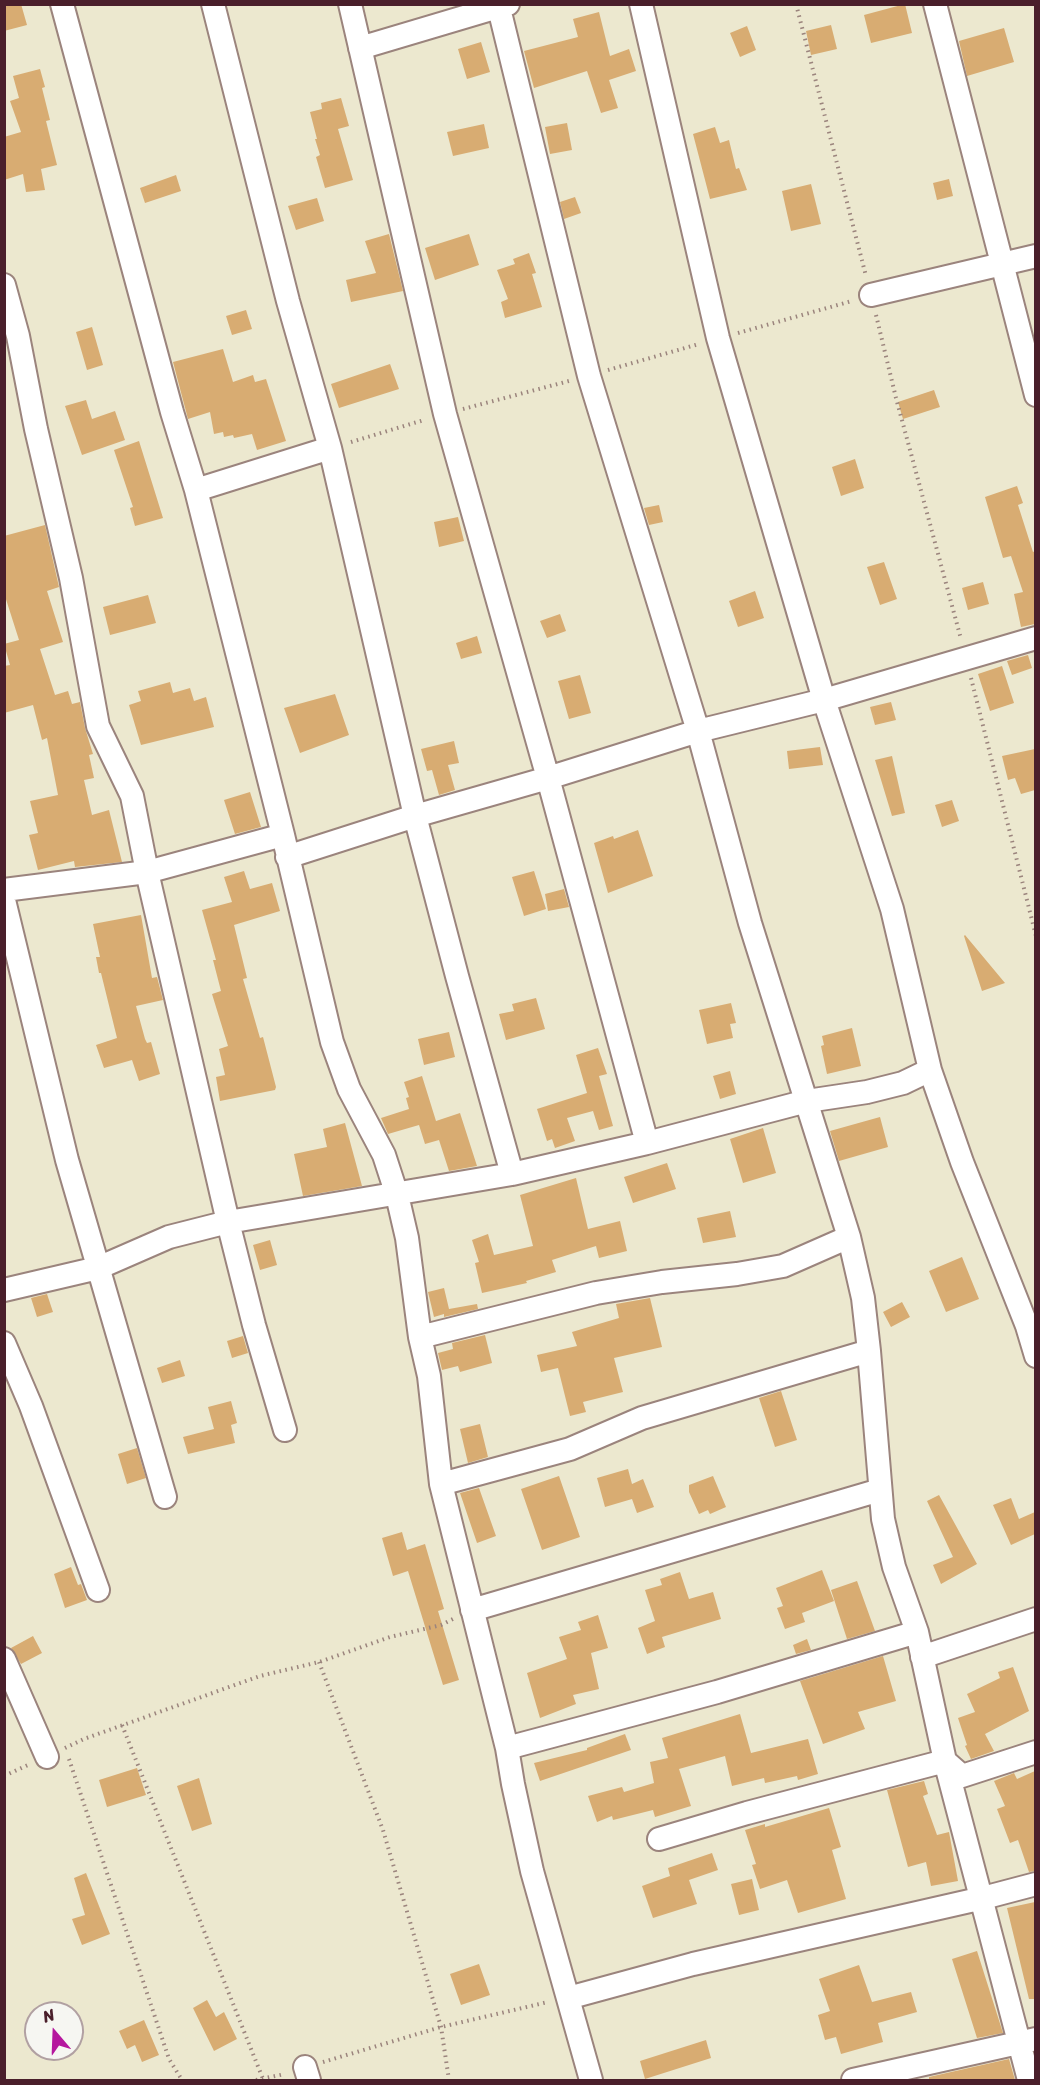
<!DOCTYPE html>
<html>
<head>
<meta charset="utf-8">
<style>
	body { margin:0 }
	#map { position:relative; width:1040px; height:2085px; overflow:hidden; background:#ece8cf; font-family:Sriracha,sans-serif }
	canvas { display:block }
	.frame { position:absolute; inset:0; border:6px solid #4a1f2b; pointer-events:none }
	.north { position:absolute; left:24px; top:2001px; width:60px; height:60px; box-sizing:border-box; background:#f6f6f2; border:2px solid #b1a0a2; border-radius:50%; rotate:341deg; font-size:16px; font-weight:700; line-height:24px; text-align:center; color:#4a1f2b }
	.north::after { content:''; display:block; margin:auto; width:21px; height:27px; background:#b5179e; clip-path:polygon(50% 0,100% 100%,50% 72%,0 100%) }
</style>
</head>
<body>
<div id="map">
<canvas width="1040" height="2085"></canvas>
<div class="frame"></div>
<div class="north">N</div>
</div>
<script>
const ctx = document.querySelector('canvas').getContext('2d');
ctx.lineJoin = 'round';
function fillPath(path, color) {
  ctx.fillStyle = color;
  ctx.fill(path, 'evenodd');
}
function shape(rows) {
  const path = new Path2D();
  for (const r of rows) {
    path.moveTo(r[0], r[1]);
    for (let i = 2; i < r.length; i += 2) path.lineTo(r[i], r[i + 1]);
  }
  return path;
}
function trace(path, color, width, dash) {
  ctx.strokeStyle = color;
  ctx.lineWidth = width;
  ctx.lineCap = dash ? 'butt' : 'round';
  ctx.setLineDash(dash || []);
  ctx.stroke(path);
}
const building = shape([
	[4,4,21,4,27,25,4,31],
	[905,4,912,33,871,43,864,15],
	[599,12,610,56,629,49,636,71,609,80,618,108,601,113,587,71,534,88,524,51,578,37,573,19],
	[831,25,837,49,811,55,806,31],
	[747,26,756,50,740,57,730,33],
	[1004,28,1014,62,967,76,959,41],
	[481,42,490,72,467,79,458,49],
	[40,69,45,87,42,88,50,120,46,121,57,165,41,169,45,190,26,192,23,174,4,180,4,137,21,132,10,101,19,98,13,76],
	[341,98,349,126,338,129,353,180,325,188,316,157,320,155,315,139,317,139,310,112,322,109,321,103],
	[567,123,572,150,550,154,545,127],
	[484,124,489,148,453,156,447,132],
	[715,127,720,143,729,140,736,169,739,168,747,190,710,199,693,134],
	[176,175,181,191,145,203,140,188],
	[949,179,953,196,937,200,933,183],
	[811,184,821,224,791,231,782,191],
	[575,197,581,213,564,219,560,202],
	[317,198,324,221,296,230,288,206],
	[389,234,403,291,351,302,346,280,376,273,365,241],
	[469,234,479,265,435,280,425,248],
	[529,253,536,273,532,274,542,307,505,318,501,302,508,299,497,270,515,264,513,259],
	[246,310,252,329,232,335,226,316],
	[92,327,103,365,87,370,76,332],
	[223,349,233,382,253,375,255,382,266,379,286,441,257,450,252,434,234,438,233,435,224,437,223,432,214,434,210,412,188,419,173,362],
	[390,364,399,389,339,408,331,384],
	[934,390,940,407,903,419,898,402],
	[86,400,92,419,115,411,125,440,82,455,65,406],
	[139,441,163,518,135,526,130,508,133,507,114,450],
	[855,459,864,488,841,496,832,467],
	[1017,486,1023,503,1018,505,1033,552,1035,551,1035,624,1021,627,1014,594,1023,592,1011,556,1003,558,985,497],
	[659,505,663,522,649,525,644,508],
	[458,517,464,541,439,547,434,522],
	[45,525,59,587,47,591,63,642,40,649,55,695,68,691,72,704,80,702,85,728,93,754,89,755,94,778,84,780,92,815,109,810,122,862,75,867,74,861,38,870,29,835,38,833,30,801,58,795,47,738,42,740,33,705,4,713,4,666,10,665,4,644,19,640,4,593,4,536],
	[884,562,897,599,880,605,867,567],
	[983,582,989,604,968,610,962,588],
	[755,591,764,618,738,627,729,601],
	[148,595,156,623,110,635,103,607],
	[560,614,566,631,547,638,540,621],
	[477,636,482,653,461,659,456,643],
	[1028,655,1032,668,1012,675,1007,661],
	[1002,666,1014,703,990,711,978,674],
	[580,675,591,713,569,719,558,681],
	[170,682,173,693,190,688,194,701,206,697,214,727,141,745,129,705,141,701,138,691],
	[335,694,349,735,300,753,284,708],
	[891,702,896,720,875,725,870,707],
	[454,741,459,763,448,765,455,790,439,795,432,770,427,771,421,749],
	[820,747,823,765,789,769,787,751],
	[1035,749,1035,790,1021,794,1015,778,1008,780,1002,756],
	[892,756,905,813,892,816,875,760],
	[250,792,261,827,235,834,224,800],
	[952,800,959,821,942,827,935,805],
	[638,830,653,876,608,893,594,843,613,836,614,839],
	[244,871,250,889,272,883,280,911,234,925,247,978,243,979,260,1038,263,1037,276,1087,275,1090,220,1101,216,1077,225,1075,219,1049,228,1046,212,994,221,991,213,960,216,960,202,910,232,902,224,877],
	[534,871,546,909,524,916,512,877],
	[564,889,569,907,548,911,545,894],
	[141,915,152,978,157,977,163,1000,136,1006,145,1039,147,1043,151,1042,160,1074,139,1081,132,1060,104,1068,96,1045,117,1038,101,973,99,973,96,957,100,957,93,924],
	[965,935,1005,983,982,991,964,936],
	[536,998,545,1029,506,1040,499,1014,514,1011,512,1004],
	[731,1003,736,1023,730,1024,733,1038,707,1044,699,1010],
	[852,1028,861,1066,827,1074,821,1046,824,1045,822,1036],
	[449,1032,455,1057,424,1065,418,1039],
	[598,1048,607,1074,599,1076,613,1126,599,1130,593,1111,567,1118,575,1141,555,1148,552,1139,547,1141,537,1109,587,1093,576,1055],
	[730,1071,736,1094,720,1099,713,1076],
	[422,1076,436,1121,460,1113,477,1166,449,1171,439,1140,425,1144,419,1125,388,1134,381,1118,409,1109,406,1098,409,1097,404,1082],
	[880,1117,888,1147,839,1161,830,1131],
	[345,1123,362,1186,303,1196,294,1154,327,1147,323,1129],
	[763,1128,776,1173,743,1183,730,1139],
	[667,1163,676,1189,633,1203,624,1177],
	[576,1178,588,1229,620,1221,627,1251,599,1258,596,1246,552,1260,556,1272,526,1281,527,1283,482,1293,475,1263,479,1262,472,1240,488,1234,494,1255,533,1246,520,1195],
	[730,1211,736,1237,703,1243,697,1218],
	[270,1240,277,1265,260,1270,253,1245],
	[962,1257,979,1299,946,1312,929,1271],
	[444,1288,449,1309,477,1304,478,1309,444,1317,444,1314,434,1317,428,1292],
	[47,1294,53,1312,37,1317,31,1298],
	[650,1298,662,1347,614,1358,623,1392,583,1402,586,1412,570,1416,558,1368,541,1372,537,1355,577,1346,572,1332,619,1318,616,1304],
	[902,1302,910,1317,891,1327,883,1312],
	[485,1335,492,1363,460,1372,458,1366,442,1370,438,1353,453,1349,452,1343],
	[243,1336,248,1353,232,1358,227,1341],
	[180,1360,185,1376,162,1383,157,1368],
	[781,1391,797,1440,775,1447,759,1398],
	[231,1401,237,1423,231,1425,235,1443,188,1454,183,1437,214,1429,208,1407],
	[480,1424,488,1457,468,1463,460,1429],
	[137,1448,146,1478,127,1484,118,1454],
	[628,1469,632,1484,643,1479,654,1507,637,1513,632,1499,605,1507,597,1478],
	[559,1476,580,1537,542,1550,521,1489],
	[713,1476,726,1507,710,1514,708,1510,699,1514,689,1492,689,1485],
	[479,1488,496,1536,477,1543,460,1493],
	[939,1495,977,1564,941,1584,933,1565,953,1557,927,1501],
	[1011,1498,1019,1519,1035,1512,1035,1534,1011,1545,993,1505],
	[402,1532,407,1550,425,1544,444,1609,438,1611,459,1680,443,1685,408,1571,393,1576,382,1538],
	[71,1567,78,1585,81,1584,87,1600,65,1608,54,1574],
	[822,1570,834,1601,802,1613,805,1622,785,1629,777,1608,783,1606,776,1588],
	[680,1572,689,1599,713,1592,721,1619,662,1637,665,1647,647,1654,638,1628,655,1621,645,1590,662,1585,660,1579],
	[857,1581,875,1631,847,1639,831,1590],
	[598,1615,608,1648,591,1653,599,1689,573,1695,576,1704,540,1718,527,1673,567,1659,559,1637,581,1630,578,1622],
	[33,1636,42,1653,21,1664,11,1648],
	[807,1639,811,1650,796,1654,793,1645],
	[883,1656,896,1701,858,1712,865,1729,823,1744,800,1681],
	[1013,1667,1029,1711,985,1734,994,1751,971,1759,965,1746,967,1745,958,1718,975,1712,967,1694,1000,1678,998,1672],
	[740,1714,751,1753,808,1739,818,1774,798,1780,797,1776,765,1783,764,1778,732,1786,725,1756,679,1769,691,1806,655,1817,653,1810,613,1820,612,1816,597,1822,588,1796,622,1787,624,1792,654,1783,650,1762,668,1758,662,1738],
	[625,1734,631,1750,540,1781,534,1763,587,1750,587,1748],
	[137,1768,146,1795,107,1807,99,1780],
	[1035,1771,1035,1871,1029,1872,1018,1840,1010,1843,997,1809,1005,1806,994,1781,1014,1773,1017,1779],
	[199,1778,212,1824,192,1831,177,1786],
	[924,1781,928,1794,923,1796,937,1835,949,1832,958,1881,931,1886,926,1862,908,1867,887,1790],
	[829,1808,841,1847,832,1850,846,1899,798,1913,787,1880,760,1889,752,1865,756,1864,745,1830,765,1824,765,1827],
	[712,1853,718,1870,689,1880,697,1904,653,1918,642,1886,670,1876,668,1868],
	[86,1873,110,1934,82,1945,72,1919,85,1915,74,1878],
	[752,1879,759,1910,739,1915,731,1884],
	[1035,1902,1035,1999,1029,1999,1007,1908],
	[977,1951,1003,2033,977,2038,952,1959],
	[479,1964,490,1995,461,2005,450,1974],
	[859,1965,872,2002,911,1992,917,2012,878,2023,883,2042,841,2054,836,2037,825,2040,818,2015,830,2011,819,1979],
	[207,2000,216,2017,224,2012,237,2039,214,2051,193,2008],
	[144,2020,159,2055,142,2062,135,2045,127,2049,119,2031],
	[706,2040,711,2058,645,2079,640,2061],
	[1009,2059,1015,2080,929,2080,929,2077]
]);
const path = shape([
	[796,4,866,276],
	[876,315,896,398,961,639],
	[738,333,852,301],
	[608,370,699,344],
	[463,409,569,381],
	[351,442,424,420],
	[971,678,1036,936],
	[319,1662,383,1830,441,2027,449,2080],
	[122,1725,263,2079],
	[65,1748,84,1739,260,1676,319,1662,390,1637,441,1625,453,1619],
	[69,1759,169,2059,182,2080],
	[4,1776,28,1765],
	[323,2062,441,2027,548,2002],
	[256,2080,285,2074]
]);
const minor = shape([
	[62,4,172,412,196,490,283,835,332,1042,349,1089,384,1155,397,1195,407,1238,420,1337,429,1376,441,1484,507,1748,513,1784,532,1871,591,2080],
	[213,4,288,301,330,448,415,816,457,976,512,1174],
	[350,4,445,414,548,778,647,1143],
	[498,4,589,376,698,731,750,923,849,1237,863,1298,869,1351,883,1519,894,1567,917,1632,945,1761,1029,2080],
	[641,4,718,338,824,700,892,909,930,1070,962,1162,1027,1326,1036,1356],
	[935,4,1036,395],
	[360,48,508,4],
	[4,285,18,336,36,429,71,578,98,726,132,796,147,872,228,1222,254,1325,285,1430],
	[871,295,1036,256],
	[196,490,330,448],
	[287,857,415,816,548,778,698,731,824,700,1036,638],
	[4,890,147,872,283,835],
	[4,900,67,1160,165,1497],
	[4,1290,98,1268,169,1237,228,1222,512,1174,647,1143,807,1101,867,1092,903,1083,930,1070],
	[420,1337,596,1293,662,1282,737,1274,783,1266,849,1237],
	[4,1343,31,1406,98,1590],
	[441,1484,570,1449,642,1418,869,1351],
	[472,1610,880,1490],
	[922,1657,1036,1619],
	[4,1659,47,1757],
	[507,1748,717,1692,917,1632],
	[659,1839,747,1813,945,1761,962,1776,1036,1752],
	[568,1998,693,1964,983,1898,1036,1884],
	[305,2067,309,2080],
	[853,2080,1036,2039]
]);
fillPath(building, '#d8ac72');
trace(minor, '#9b847d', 26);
trace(path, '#9b847d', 4, [1.5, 4.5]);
trace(minor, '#fff', 22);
</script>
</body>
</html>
